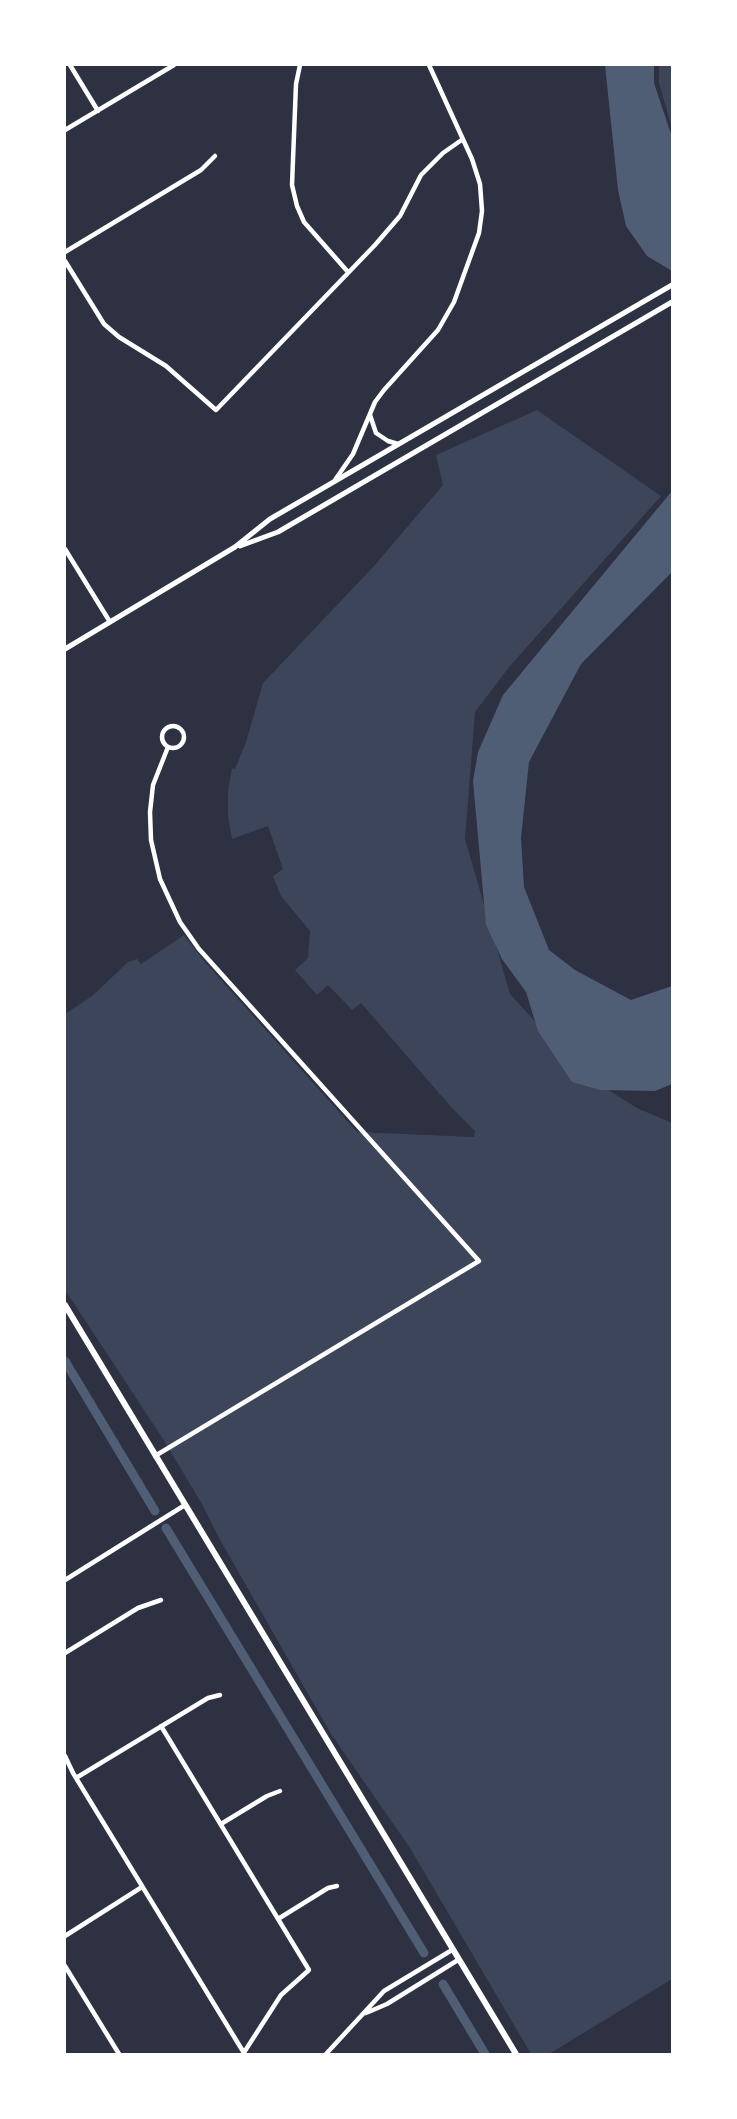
<!DOCTYPE html>
<html>
<head>
<meta charset="utf-8">
<style>
	body { margin:0 }
	#map { position:relative; width:737px; height:2119px; overflow:hidden; background:#2d3142; font-family:Quicksand,sans-serif }
	canvas { display:block }
	.frame { position:absolute; inset:0; border:66px solid #fff; pointer-events:none }
</style>
</head>
<body>
<div id="map">
<canvas width="737" height="2119"></canvas>
<div class="frame"></div>
</div>
<script>
const ctx = document.querySelector('canvas').getContext('2d');
ctx.lineJoin = 'round';
function fillPath(path, color) {
  ctx.fillStyle = color;
  ctx.fill(path, 'evenodd');
}
function shape(rows) {
  const path = new Path2D();
  for (const r of rows) {
    if (r.length === 3) {
      path.moveTo(r[0] + r[2], r[1]);
      path.arc(r[0], r[1], r[2], 0, 2 * Math.PI);
      continue;
    }
    path.moveTo(r[0], r[1]);
    for (let i = 2; i < r.length; i += 2) path.lineTo(r[i], r[i + 1]);
  }
  return path;
}
function trace(path, color, width, dash) {
  ctx.strokeStyle = color;
  ctx.lineWidth = width;
  ctx.lineCap = dash ? 'butt' : 'round';
  ctx.setLineDash(dash || []);
  ctx.stroke(path);
}
const green = shape([
	[659,65,672,65,672,128,659,83],
	[537,410,661,496,510,666,475,712,465,839,510,994,583,1074,637,1108,672,1123,672,1979,549,2054,531,2054,410,1848,331,1734,219,1538,202,1504,163,1439,65,1290,65,1014,92,996,128,962,137,959,141,964,184,935,205,962,357,1132,474,1137,475,1131,451,1107,361,1003,352,1010,328,985,317,995,295,970,308,958,310,931,281,896,273,876,283,869,268,826,232,839,228,816,228,792,232,768,235,769,246,742,263,683,374,566,443,485,436,455]
]);
const water = shape([
	[605,65,654,65,654,83,672,137,672,271,647,256,626,226,618,190],
	[672,491,672,572,581,664,529,762,521,838,524,887,549,950,575,970,631,1000,672,986,672,1084,655,1091,600,1090,572,1082,538,1031,526,992,502,959,486,925,473,781,478,752,503,695]
]);
const canal = shape([
	[65,1361,155,1511],
	[166,1528,424,1953],
	[443,1984,485,2054]
]);
const minor = shape([
	[70,65,98,111],
	[300,65,296,84,292,185,297,206,304,222,348,272],
	[65,130,174,65],
	[65,252,201,170,215,156],
	[65,261,104,324,119,337,166,366,216,410,375,245,400,216,421,175,443,153,463,139],
	[370,415,376,433,388,441,398,444],
	[335,480,353,454,375,402,384,390,438,330,454,302,479,233,482,211,480,184,472,159,429,65],
	[65,549,110,622],
	[173,737,11],
	[155,1456,479,1261,199,949,180,922,160,879,151,840,150,812,153,785,168,747],
	[65,1580,185,1505],
	[65,1653,138,1608,161,1600],
	[161,1726,309,1970,281,1995,243,2054],
	[65,1756,73,1773,244,2053],
	[76,1778,208,1698,220,1695],
	[221,1824,267,1796,280,1791],
	[278,1919,328,1888,337,1886],
	[65,1936,142,1887],
	[65,1966,119,2054],
	[366,2013,387,2004,458,1960],
	[326,2054,384,1991,452,1950]
]);
const secondary = shape([
	[240,546,278,532,672,302],
	[65,649,235,547,270,519,672,285]
]);
const primary = shape([
	[65,1305,516,2054]
]);
fillPath(green, '#3c4559');
fillPath(water, '#4f5d75');
trace(canal, '#4f5d75', 9);
trace(minor, '#fff', 4.5);
trace(secondary, '#fff', 5);
trace(primary, '#fff', 6);
</script>
</body>
</html>
